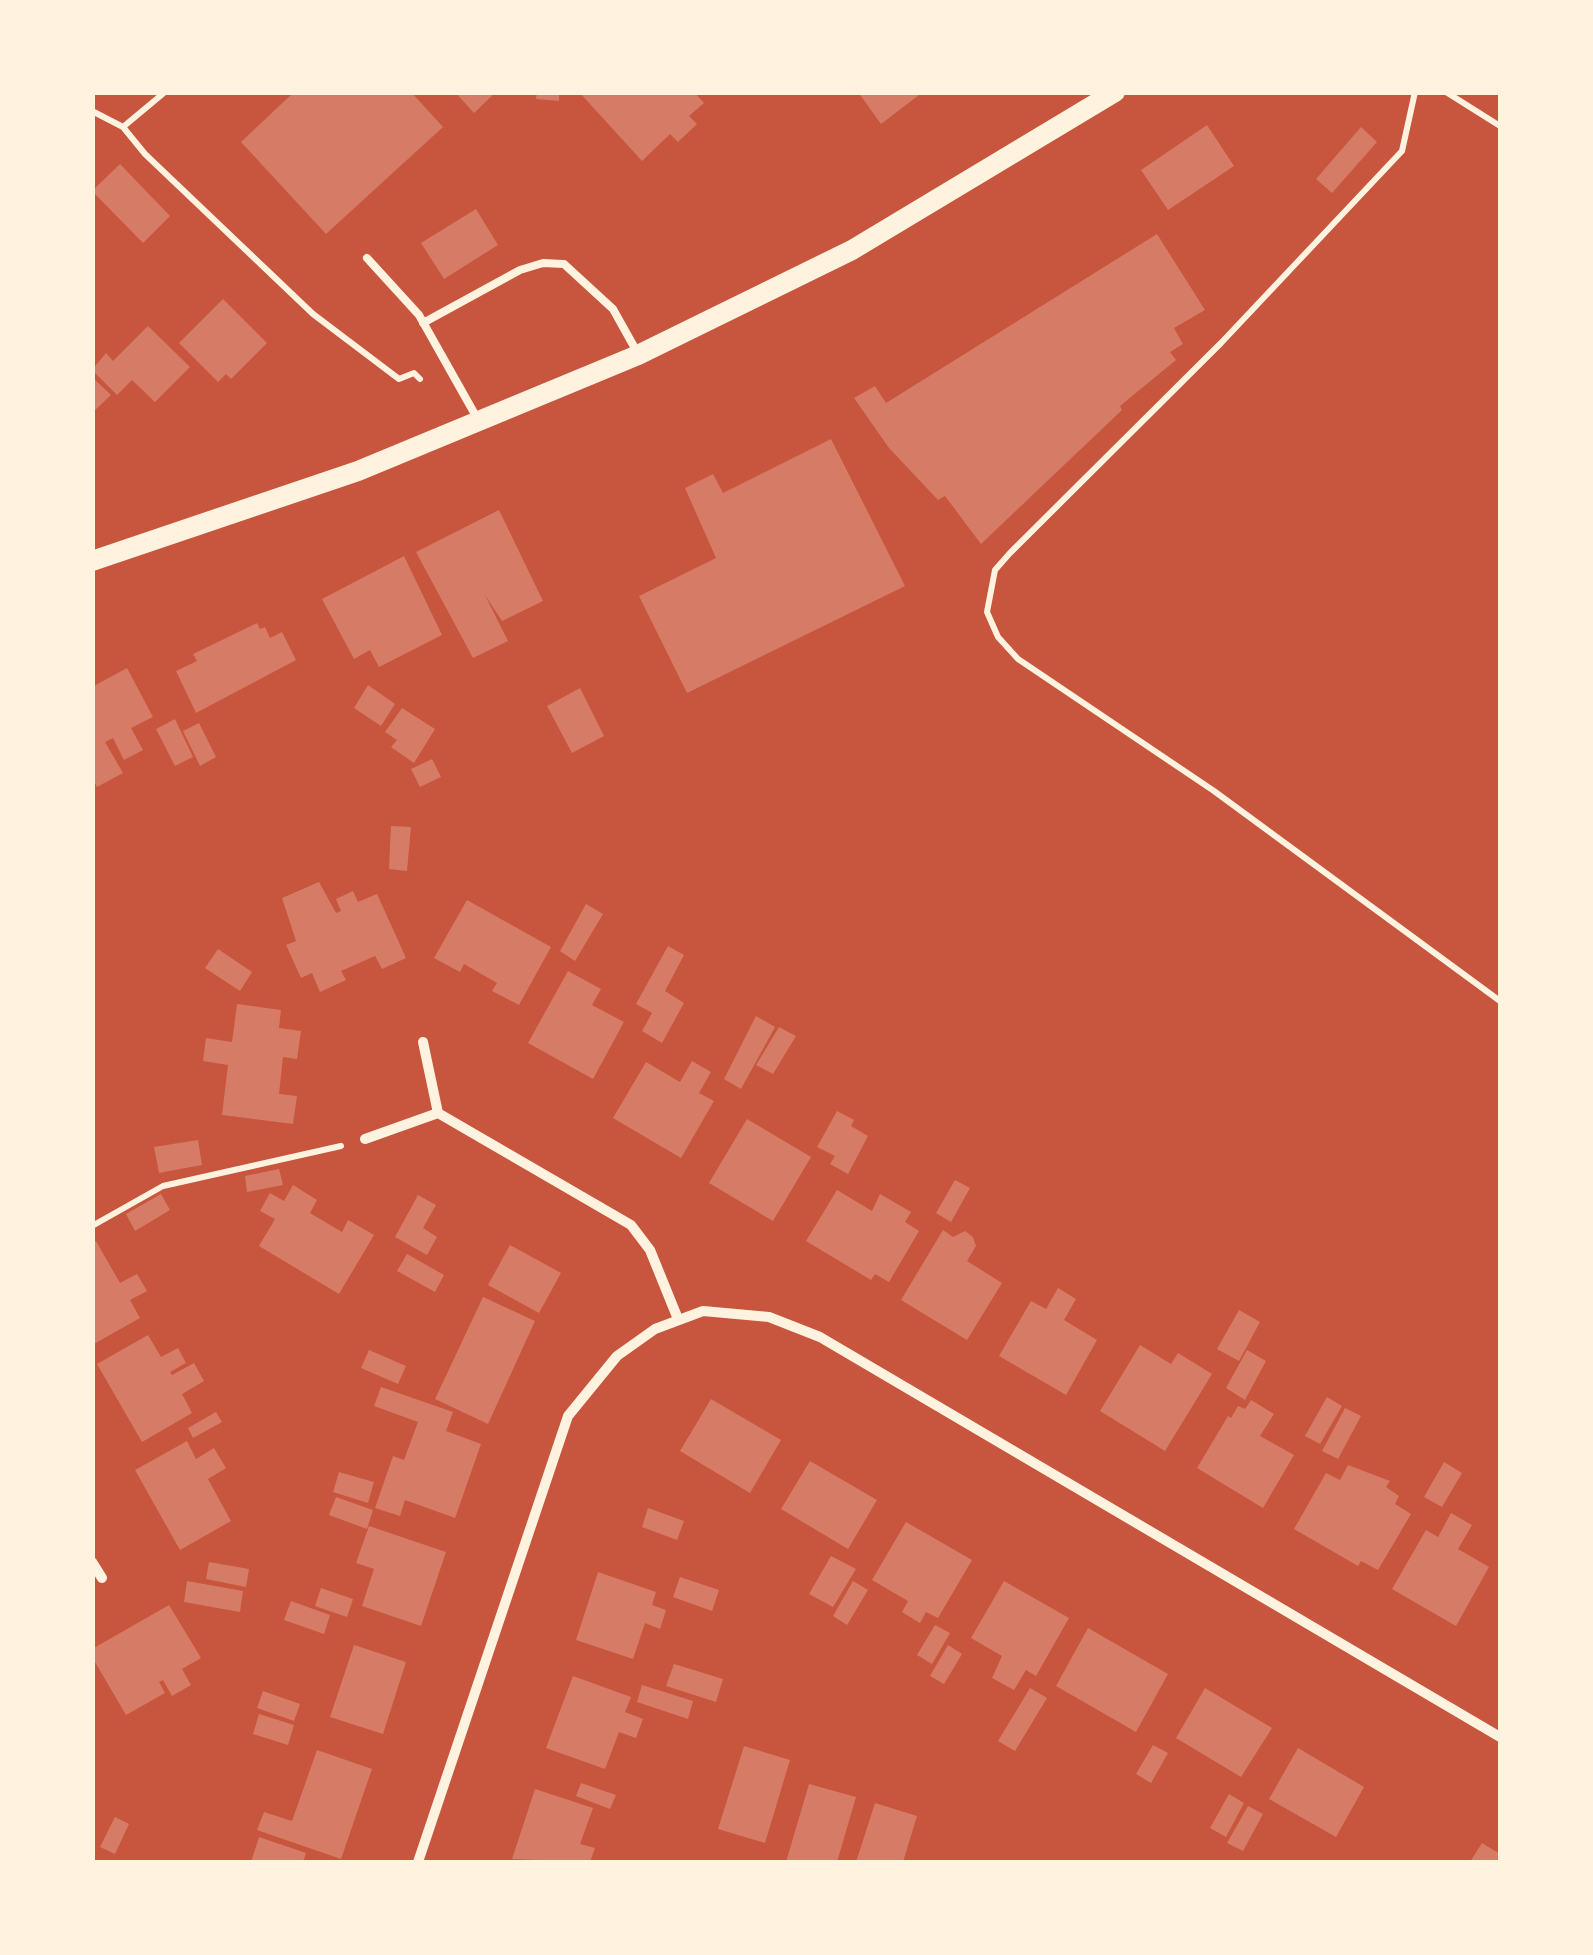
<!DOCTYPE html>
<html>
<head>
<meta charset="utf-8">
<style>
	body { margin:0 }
	#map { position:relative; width:1593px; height:1955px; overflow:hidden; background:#c8553d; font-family:"IBM Plex Serif",serif }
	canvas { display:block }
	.frame { position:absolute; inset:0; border:95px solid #fff3e0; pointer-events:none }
</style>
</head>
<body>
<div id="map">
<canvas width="1593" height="1955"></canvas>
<div class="frame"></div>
</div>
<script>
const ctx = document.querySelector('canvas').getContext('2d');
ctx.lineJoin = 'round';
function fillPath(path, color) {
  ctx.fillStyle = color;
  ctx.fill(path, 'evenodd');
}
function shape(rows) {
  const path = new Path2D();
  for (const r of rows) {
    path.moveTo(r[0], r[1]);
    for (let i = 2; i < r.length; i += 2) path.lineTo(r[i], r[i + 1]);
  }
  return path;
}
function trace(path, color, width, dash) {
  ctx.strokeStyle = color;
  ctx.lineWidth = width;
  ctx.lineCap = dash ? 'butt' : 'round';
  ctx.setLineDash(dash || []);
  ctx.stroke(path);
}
const building = shape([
	[294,92,411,92,443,127,326,234,241,142],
	[455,92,496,92,474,113],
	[537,92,559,92,559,101,536,99],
	[579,92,694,92,704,103,689,116,697,124,678,142,670,134,642,161],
	[858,92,923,92,881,124],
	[1207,125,1234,166,1168,210,1141,170],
	[1361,127,1377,142,1332,193,1316,179],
	[120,164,170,216,143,243,92,191],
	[476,209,498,245,444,279,421,243],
	[1157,234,1205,310,1174,328,1183,344,1170,352,1176,360,1120,406,1122,410,981,544,945,496,938,500,889,448,854,398,875,386,886,403],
	[223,299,267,343,231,379,226,374,218,382,179,343],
	[148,326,190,367,155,402,132,380,117,395,92,370,106,353,113,361],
	[92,377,111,395,92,413],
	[831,439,905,586,687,693,639,596,716,558,685,488,713,474,723,493],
	[499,510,543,601,502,621,485,595,508,641,473,658,416,552],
	[404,556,442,635,379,667,370,650,354,659,322,599],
	[257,623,260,629,265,627,270,638,282,632,296,660,196,713,176,671,197,661,193,654],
	[127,668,153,717,131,728,143,750,124,760,113,738,105,742,123,773,97,787,92,778,92,687],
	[368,685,395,704,381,726,354,708],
	[580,688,604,736,572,753,547,706],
	[402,708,435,729,414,763,391,747,397,740,385,732],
	[175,719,193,757,175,766,156,729],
	[199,723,216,757,200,766,183,731],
	[432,759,441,777,420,787,411,769],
	[391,826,411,827,407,871,389,869],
	[319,882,336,913,341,911,336,899,353,891,358,902,377,894,406,958,382,969,375,956,341,971,346,980,320,992,312,973,301,978,286,945,296,941,282,898],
	[467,900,551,947,519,1005,492,991,497,983,464,964,460,972,434,958],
	[586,904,603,914,575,961,560,951],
	[668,946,684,955,665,991,684,1003,662,1043,642,1031,652,1013,636,1004],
	[218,949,252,972,240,991,205,968],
	[568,971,601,989,592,1005,624,1022,593,1079,528,1043],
	[237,1004,281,1010,279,1028,301,1031,297,1059,283,1057,279,1094,297,1096,293,1124,222,1115,228,1065,203,1061,206,1038,232,1042],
	[756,1016,775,1027,741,1089,724,1079],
	[779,1027,796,1036,773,1074,756,1065],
	[692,1061,711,1072,699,1093,714,1101,681,1158,613,1118,646,1062,680,1082],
	[837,1111,854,1120,851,1126,868,1136,848,1174,830,1164,835,1156,817,1147],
	[747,1119,811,1157,773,1221,709,1183],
	[198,1140,202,1165,159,1173,154,1147],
	[279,1169,283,1185,247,1192,245,1176],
	[955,1180,970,1188,951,1222,936,1213],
	[293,1185,317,1200,310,1213,342,1232,348,1220,374,1235,339,1294,259,1246,275,1219,260,1211,270,1193,284,1201],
	[837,1190,872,1211,880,1194,911,1212,905,1222,919,1231,889,1282,875,1274,871,1280,806,1241],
	[161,1194,170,1210,135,1231,126,1214],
	[418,1195,436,1205,423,1228,437,1237,427,1255,395,1237],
	[943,1230,953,1237,965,1231,973,1237,976,1246,967,1261,1002,1283,967,1340,901,1300],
	[96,1241,120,1283,137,1274,147,1291,130,1300,140,1318,92,1345,92,1243],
	[510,1245,561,1273,539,1313,488,1285],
	[407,1254,444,1275,435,1292,397,1271],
	[1058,1288,1076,1299,1064,1320,1097,1340,1066,1395,999,1356,1031,1301,1046,1309],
	[483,1297,535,1321,488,1424,435,1399],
	[1239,1310,1260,1322,1239,1361,1217,1349],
	[148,1335,161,1357,178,1348,186,1363,170,1372,172,1375,194,1363,204,1381,182,1394,192,1413,142,1442,97,1364],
	[1140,1345,1171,1364,1178,1353,1212,1374,1165,1451,1100,1411],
	[369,1350,406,1366,398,1384,361,1368],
	[1247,1350,1266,1361,1245,1400,1226,1388],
	[381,1387,453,1412,446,1431,481,1444,455,1518,405,1500,400,1516,375,1508,393,1456,404,1460,418,1422,374,1406],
	[1327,1397,1342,1406,1320,1444,1305,1436],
	[711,1399,781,1440,750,1493,680,1451],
	[1251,1400,1274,1414,1260,1436,1294,1455,1263,1508,1197,1468,1228,1416,1231,1418,1238,1406,1245,1409],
	[1345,1408,1361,1416,1338,1459,1322,1451],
	[216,1412,222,1422,193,1438,188,1428],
	[187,1441,196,1459,214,1448,226,1468,208,1479,231,1521,180,1550,135,1470],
	[810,1461,877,1500,848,1549,781,1509],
	[1444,1462,1462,1473,1442,1507,1424,1497],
	[1348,1465,1390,1481,1386,1487,1399,1496,1395,1504,1411,1514,1378,1570,1361,1561,1358,1566,1294,1529,1326,1473,1340,1480],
	[339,1472,374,1482,368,1503,333,1492],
	[336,1497,373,1510,367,1529,329,1515],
	[648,1508,684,1521,677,1540,642,1527],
	[1451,1513,1472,1525,1458,1549,1489,1567,1456,1626,1392,1589,1426,1530,1438,1537],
	[906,1522,972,1560,938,1618,926,1612,920,1623,902,1612,908,1601,872,1580],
	[369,1526,446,1552,421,1626,362,1606,374,1569,356,1563],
	[831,1556,856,1569,833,1607,809,1594],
	[209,1562,249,1569,246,1587,206,1579],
	[598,1572,656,1592,652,1605,666,1610,660,1629,645,1623,633,1659,576,1640],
	[680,1577,719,1590,712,1611,673,1597],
	[187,1581,243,1591,240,1612,184,1602],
	[853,1581,868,1590,847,1625,833,1616],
	[1004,1581,1069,1618,1036,1676,1026,1670,1014,1690,992,1678,1002,1656,971,1638],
	[321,1588,353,1599,347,1617,315,1606],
	[291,1601,330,1615,324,1634,284,1620],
	[169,1605,201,1658,182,1669,191,1685,172,1696,163,1680,159,1682,165,1693,126,1715,92,1657,92,1649],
	[935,1625,950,1633,932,1664,917,1655],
	[1088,1628,1168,1674,1136,1732,1056,1686],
	[354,1645,406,1662,383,1734,330,1717],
	[948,1645,962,1654,944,1684,930,1676],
	[674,1664,723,1679,716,1702,666,1686],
	[573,1676,631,1697,625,1712,643,1719,636,1738,619,1732,605,1769,546,1748],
	[642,1685,693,1701,688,1719,637,1702],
	[1030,1688,1047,1698,1015,1751,998,1741],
	[1205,1688,1272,1728,1241,1777,1176,1738],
	[263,1691,300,1704,294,1721,257,1708],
	[259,1714,294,1725,288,1745,253,1734],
	[1153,1745,1168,1753,1151,1783,1136,1774],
	[744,1746,790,1760,765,1843,718,1829],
	[1298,1748,1364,1787,1336,1837,1269,1799],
	[317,1750,372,1769,341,1859,257,1830,264,1812,292,1821],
	[581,1783,616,1795,610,1809,576,1796],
	[809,1784,856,1797,837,1862,786,1862],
	[535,1789,593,1808,580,1844,595,1848,590,1862,512,1859],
	[1229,1794,1244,1803,1226,1837,1210,1828],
	[875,1803,917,1816,903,1862,856,1862],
	[1248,1806,1263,1814,1243,1851,1227,1843],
	[115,1817,129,1824,115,1854,100,1847],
	[259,1837,306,1853,303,1862,251,1862],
	[1482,1843,1500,1854,1500,1862,1470,1862]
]);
const path = shape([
	[1415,92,1402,151,1221,343,1010,553,995,570,987,612,998,637,1018,659,1214,791,1500,1001],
	[1446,92,1500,126],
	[92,111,123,127,165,92],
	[123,127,145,154,313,314,399,379,414,373,420,379],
	[92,1226,163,1186,341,1146]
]);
const service = shape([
	[367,258,419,315,477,418],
	[423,323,520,270,543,263,564,264,613,309,637,352]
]);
const minor = shape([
	[438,1113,631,1225,650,1250,678,1319],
	[365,1139,438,1113,423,1042],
	[92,1562,102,1578],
	[418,1862,568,1416,617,1356,655,1329,703,1311,769,1317,820,1337,1500,1737]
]);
const secondary = shape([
	[92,561,358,471,638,355,852,250,1115,92]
]);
fillPath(building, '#d67c66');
trace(path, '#fff3e0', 6);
trace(service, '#fff3e0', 8);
trace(minor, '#fff3e0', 10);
trace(secondary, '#fff3e0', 20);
</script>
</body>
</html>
